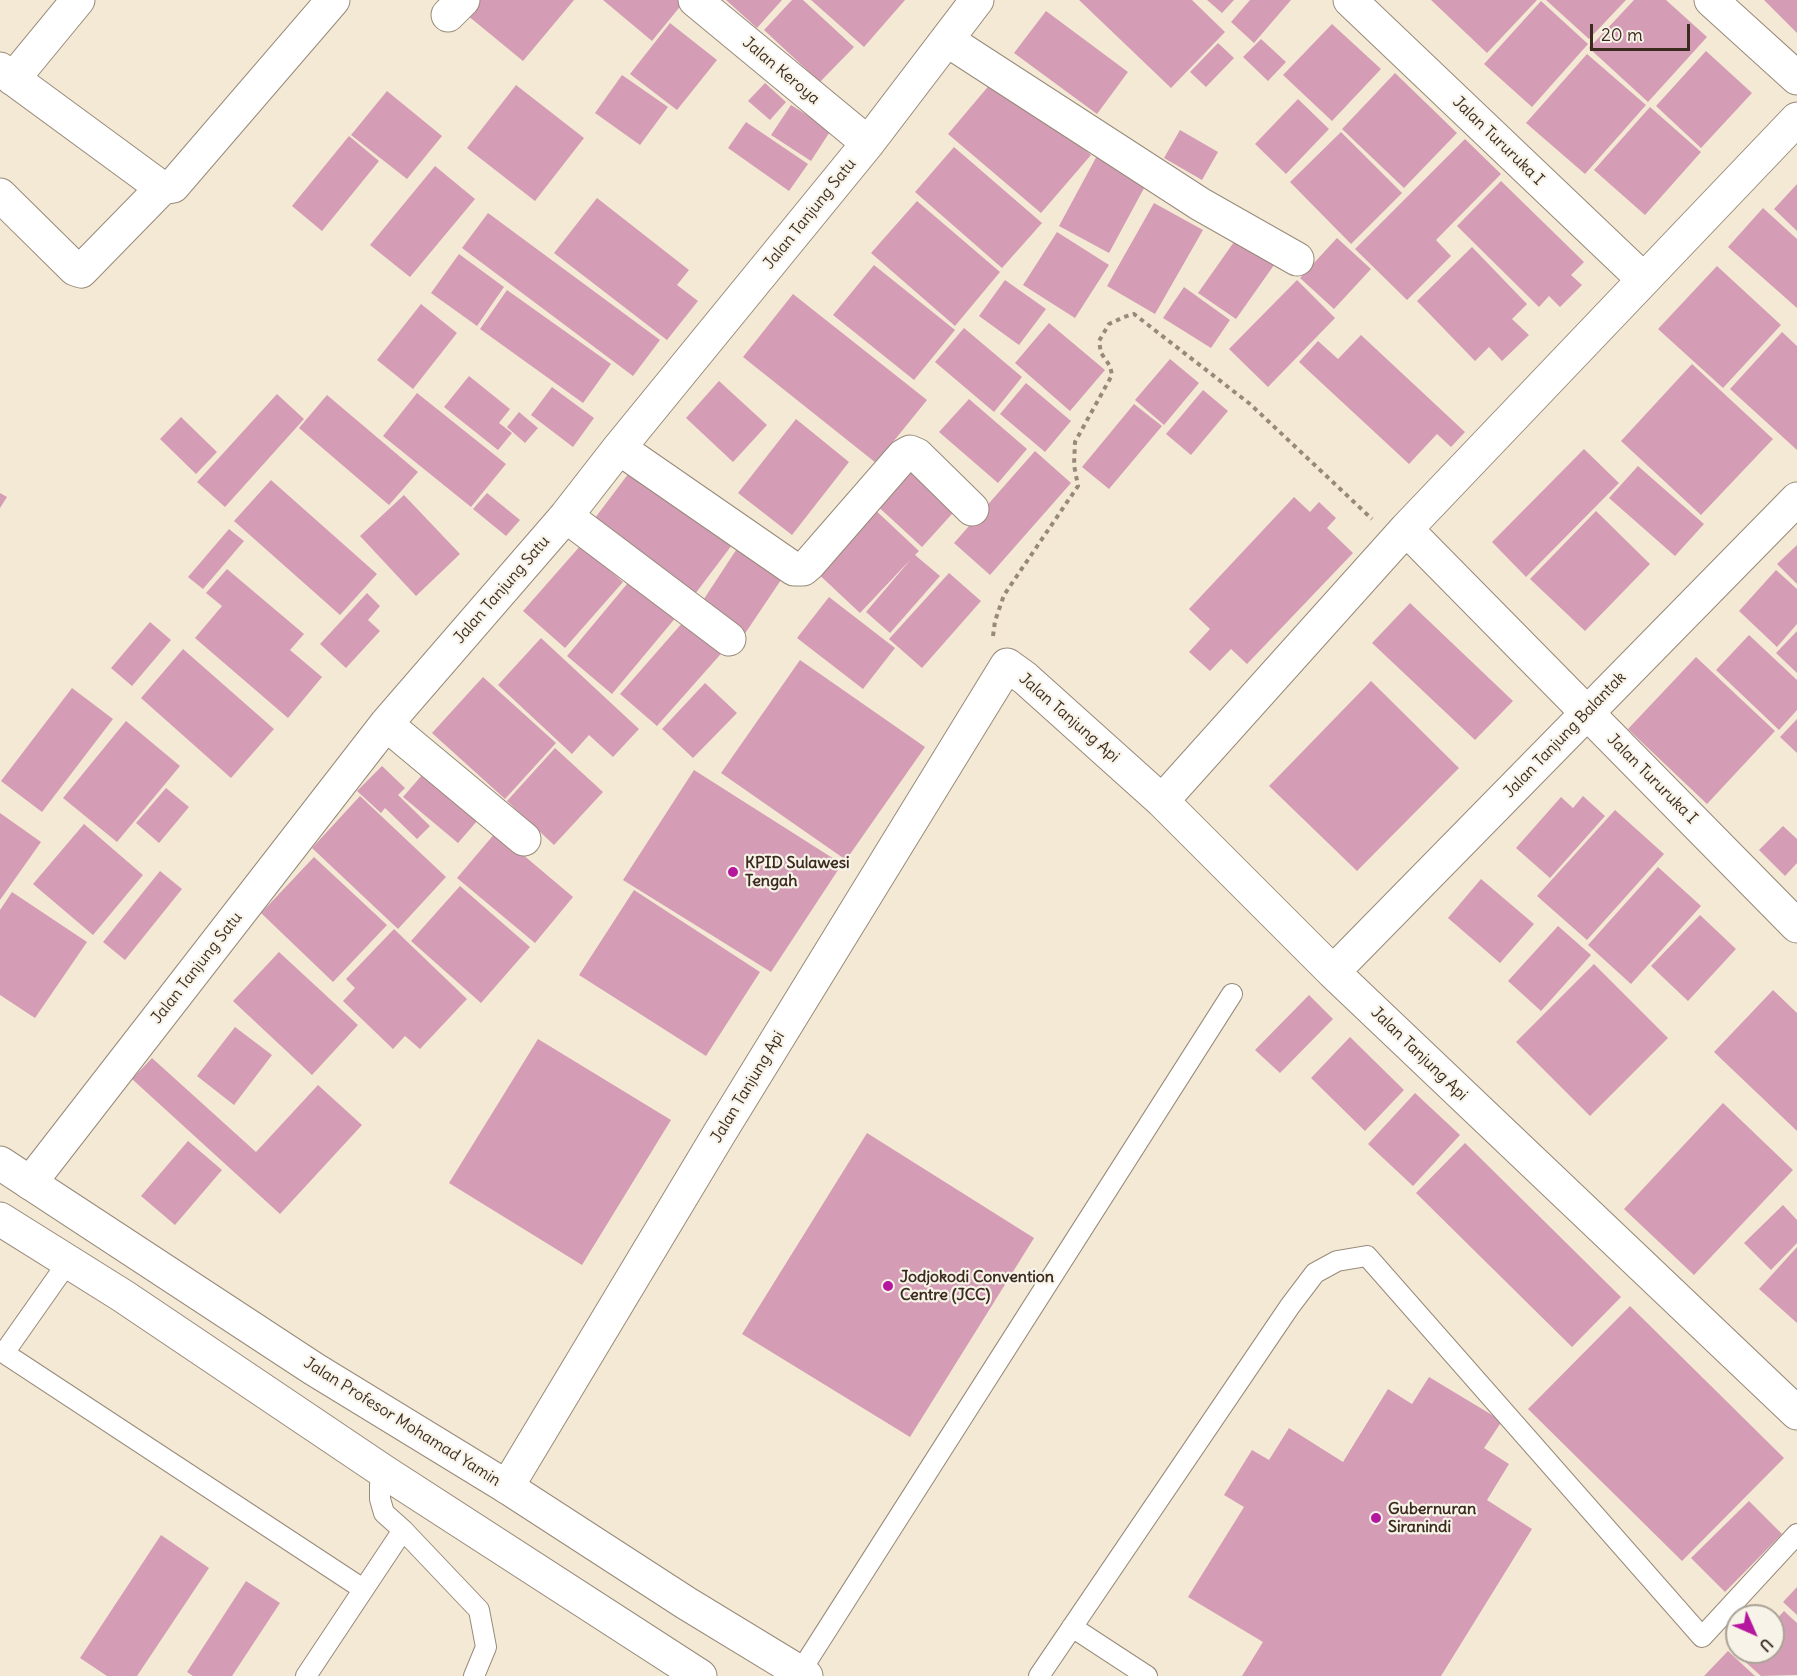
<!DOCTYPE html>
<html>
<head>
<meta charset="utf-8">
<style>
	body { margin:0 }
	#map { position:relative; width:1797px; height:1676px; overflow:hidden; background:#f4e9d5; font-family:Delius,sans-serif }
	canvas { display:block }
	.north { position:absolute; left:1725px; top:1604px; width:60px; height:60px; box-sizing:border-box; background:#f7f3e8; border:2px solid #aca397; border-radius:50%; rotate:135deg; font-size:16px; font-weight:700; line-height:24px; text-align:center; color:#3b2a1e }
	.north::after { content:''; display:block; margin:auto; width:21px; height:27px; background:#b5179e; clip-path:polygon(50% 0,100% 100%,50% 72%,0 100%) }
	.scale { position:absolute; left:1590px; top:24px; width:100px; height:27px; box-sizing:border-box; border:3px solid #3b2a1e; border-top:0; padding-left:8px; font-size:18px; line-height:21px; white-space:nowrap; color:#3b2a1e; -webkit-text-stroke:4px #f7f3e8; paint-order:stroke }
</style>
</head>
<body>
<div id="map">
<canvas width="1797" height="1676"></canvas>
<div class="north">U</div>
<div class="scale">20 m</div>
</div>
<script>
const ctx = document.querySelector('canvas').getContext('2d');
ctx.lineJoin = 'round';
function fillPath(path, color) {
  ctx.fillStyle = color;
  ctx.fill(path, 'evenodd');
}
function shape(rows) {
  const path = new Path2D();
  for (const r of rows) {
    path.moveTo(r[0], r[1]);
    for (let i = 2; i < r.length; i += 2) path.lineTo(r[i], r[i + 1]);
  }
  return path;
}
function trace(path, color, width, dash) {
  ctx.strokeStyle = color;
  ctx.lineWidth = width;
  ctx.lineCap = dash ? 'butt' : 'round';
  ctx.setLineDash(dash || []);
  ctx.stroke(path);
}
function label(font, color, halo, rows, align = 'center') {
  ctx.font = font + ' Delius,sans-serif';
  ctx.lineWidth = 4.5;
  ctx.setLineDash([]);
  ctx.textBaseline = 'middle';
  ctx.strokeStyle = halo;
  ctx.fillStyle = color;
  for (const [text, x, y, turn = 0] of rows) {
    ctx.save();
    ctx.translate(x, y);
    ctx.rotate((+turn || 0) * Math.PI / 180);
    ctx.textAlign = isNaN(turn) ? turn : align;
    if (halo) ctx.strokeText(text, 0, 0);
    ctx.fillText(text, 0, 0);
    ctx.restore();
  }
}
const building = shape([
	[479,0,574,0,523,61,467,15],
	[603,0,680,0,683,3,652,41],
	[726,0,782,0,757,28],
	[792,0,803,0,854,47,820,82,764,30],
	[811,0,905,0,864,47],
	[1079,0,1192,0,1225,32,1171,88],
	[1207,0,1234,0,1222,13],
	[1250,0,1291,0,1254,43,1231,22],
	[1431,0,1537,0,1487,53],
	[1546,0,1626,0,1589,39],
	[1634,0,1666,0,1707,37,1648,102,1589,48],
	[1764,0,1797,0,1797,33],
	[1541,1,1588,44,1532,107,1484,64],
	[1046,11,1128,72,1097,114,1014,53],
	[670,23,717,60,677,110,630,74],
	[1332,24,1381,69,1332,121,1283,75],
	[1261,39,1286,62,1268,81,1243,57],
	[1218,43,1234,58,1206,87,1190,72],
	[1706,51,1752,93,1701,148,1656,106],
	[1587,54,1646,105,1585,174,1526,123],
	[1395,73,1457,133,1404,188,1342,129],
	[622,75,668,107,640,145,595,113],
	[997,76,1091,155,1041,213,948,134],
	[765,83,786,102,770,120,748,101],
	[516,85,584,138,535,201,467,148],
	[387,91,442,136,407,179,351,135],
	[1298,99,1329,129,1286,174,1255,144],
	[791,105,831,130,811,161,771,135],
	[1650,107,1701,152,1645,215,1594,170],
	[746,122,808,164,789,191,728,148],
	[1180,130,1218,152,1202,180,1164,158],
	[1341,132,1402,193,1351,244,1290,182],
	[349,136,379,161,322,231,292,206],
	[1465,139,1501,174,1436,240,1451,256,1407,300,1355,249],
	[954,147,1042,223,1002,268,915,192],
	[1099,152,1149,179,1109,253,1059,226],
	[435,166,475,199,410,277,370,245],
	[1501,181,1584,262,1571,275,1582,285,1560,307,1549,296,1539,307,1457,226],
	[1797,184,1797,231,1774,209],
	[597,198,689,270,677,285,698,301,667,340,554,253],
	[917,201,1000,272,955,326,871,253],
	[1154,203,1203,230,1155,314,1107,286],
	[1763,208,1797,239,1797,308,1728,247],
	[488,213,660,340,633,376,462,248],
	[1057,232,1109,265,1075,318,1023,285],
	[1241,232,1279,258,1236,319,1198,293],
	[1337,238,1371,269,1334,309,1300,278],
	[1472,247,1527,304,1512,319,1529,335,1502,361,1489,347,1475,361,1417,301],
	[459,254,504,287,477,326,431,293],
	[874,265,955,330,914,380,833,315],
	[1717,266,1781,325,1723,388,1658,329],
	[1005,280,1046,309,1019,345,979,316],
	[1297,280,1335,318,1268,387,1229,349],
	[1184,287,1230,320,1211,348,1163,318],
	[507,290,611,364,583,403,480,329],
	[793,294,927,400,876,463,743,357],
	[421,304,457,333,413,389,377,360],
	[1049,323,1105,370,1070,411,1015,363],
	[964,328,1022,377,994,412,935,362],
	[1782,332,1797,346,1797,450,1730,389],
	[1361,335,1465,432,1451,447,1437,434,1409,464,1299,362,1318,341,1338,359],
	[1170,359,1199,383,1164,425,1135,400],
	[1692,364,1773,439,1701,515,1621,441],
	[469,376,510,409,499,423,512,433,498,450,444,407],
	[719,381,767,425,733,462,686,418],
	[1026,383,1071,421,1045,452,1000,414],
	[552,387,594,418,573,447,531,415],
	[1203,390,1228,411,1191,455,1166,434],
	[417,393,506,464,471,507,383,436],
	[277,394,304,419,225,507,197,482],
	[327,395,418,472,389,505,299,428],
	[969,399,1027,449,998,483,939,432],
	[1134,404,1162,426,1109,489,1082,467],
	[519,412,538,428,525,443,507,427],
	[181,417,217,452,196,474,160,439],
	[796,419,849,462,792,535,738,493],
	[1584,449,1619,483,1526,577,1492,542],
	[1035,451,1071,483,990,575,954,543],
	[913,459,961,504,922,547,873,502],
	[635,465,735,541,695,594,595,518],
	[1638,466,1704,524,1675,556,1609,498],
	[271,480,377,574,340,615,234,521],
	[0,493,7,497,0,508],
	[487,493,520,520,506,536,473,509],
	[404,495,460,554,416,596,360,536],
	[1294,497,1310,512,1319,502,1336,518,1327,528,1353,553,1247,664,1231,649,1210,671,1189,652,1210,629,1189,609],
	[871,506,919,551,915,555,940,576,890,633,866,612,911,559,860,613,812,568],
	[1596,511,1650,564,1585,631,1530,579],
	[229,529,244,541,203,589,188,577],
	[742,541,787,571,744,635,700,605],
	[581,545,623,582,565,648,523,611],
	[1797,545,1797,584,1777,564],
	[227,569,304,634,290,650,322,677,288,718,195,638,222,606,206,593],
	[1776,570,1797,589,1797,624,1777,647,1739,611],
	[949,573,981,601,922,668,889,639],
	[632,578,677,616,612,694,567,656],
	[367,593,380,606,368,620,380,631,346,668,320,644],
	[829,597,895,648,863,689,797,638],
	[1410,603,1513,701,1475,740,1372,643],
	[690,614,727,647,657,726,620,694],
	[150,622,171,640,132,686,111,668],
	[1797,631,1797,673,1776,653],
	[1749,635,1797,680,1797,710,1779,730,1716,670],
	[541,638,639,729,613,757,589,735,572,754,498,685],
	[183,649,274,729,231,778,141,698],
	[1696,657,1775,731,1707,804,1628,729],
	[800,660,925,747,846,860,721,773],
	[483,677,556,743,505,799,432,733],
	[1371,681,1459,768,1357,871,1269,786],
	[705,683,737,713,693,758,662,729],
	[72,688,113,719,42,812,1,781],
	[1797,719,1797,753,1780,737],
	[126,721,180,766,117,842,63,798],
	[555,748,603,792,554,845,507,801],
	[382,766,405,788,398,795,430,826,417,839,385,808,381,813,357,791],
	[429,767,484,813,458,843,403,797],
	[694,770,842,864,771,972,623,880],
	[166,788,189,807,159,843,136,823],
	[360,796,446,877,398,929,312,848],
	[1583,796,1605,816,1550,878,1516,848,1561,797,1573,808],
	[1615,810,1664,854,1587,940,1537,896],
	[0,813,41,842,0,900],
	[84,824,143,875,93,935,33,884],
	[1783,826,1797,839,1797,863,1785,876,1759,850],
	[496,832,573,897,535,943,457,878],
	[314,857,387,925,333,982,261,913],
	[1658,867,1701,906,1631,984,1588,945],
	[160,871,182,889,125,960,103,942],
	[1481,879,1534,924,1500,963,1448,918],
	[460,886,530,947,481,1003,411,941],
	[634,890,760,972,706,1056,579,975],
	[12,892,87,942,35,1018,0,995,0,910],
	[1700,915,1736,949,1688,1001,1651,966],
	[1558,926,1591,955,1541,1011,1508,981],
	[394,929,467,999,420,1049,405,1036,393,1049,343,1001,355,988,346,979],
	[279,952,358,1025,312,1075,233,1001],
	[1594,964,1668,1038,1590,1116,1516,1042],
	[1773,990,1797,1013,1797,1131,1714,1052],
	[1309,995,1333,1019,1280,1073,1255,1050],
	[235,1027,272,1055,234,1105,197,1076],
	[1350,1037,1404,1090,1365,1131,1311,1078],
	[538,1039,671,1120,582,1265,449,1183],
	[152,1058,256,1152,318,1085,362,1125,280,1214,132,1079],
	[1415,1093,1460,1135,1413,1186,1368,1144],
	[1723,1103,1793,1170,1694,1275,1624,1209],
	[867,1133,1034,1238,910,1437,742,1334],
	[188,1141,222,1170,175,1225,141,1196],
	[1465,1143,1621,1297,1572,1347,1416,1193],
	[1783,1205,1797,1220,1797,1243,1771,1270,1744,1243],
	[1797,1247,1797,1323,1759,1289],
	[1630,1306,1784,1458,1682,1561,1528,1409],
	[1429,1377,1502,1421,1484,1448,1509,1464,1487,1500,1532,1529,1441,1676,1242,1676,1263,1642,1188,1597,1244,1507,1224,1495,1252,1450,1269,1460,1289,1428,1343,1462,1388,1389,1412,1404],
	[1749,1501,1782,1534,1725,1592,1691,1558],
	[161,1535,209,1568,137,1676,107,1676,80,1658],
	[246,1581,280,1603,232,1676,193,1676,187,1672],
	[1797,1587,1797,1615,1783,1602],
	[1784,1611,1797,1623,1797,1675,1761,1676,1741,1658,1747,1652,1773,1652,1773,1623],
	[1728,1651,1755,1676,1704,1676]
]);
const path = shape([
	[993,636,995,621,1004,595,1078,486,1074,465,1075,442,1112,375,1110,366,1101,353,1099,341,1109,324,1124,317,1134,314,1250,404,1372,519]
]);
const service = shape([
	[68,1262,4,1353,363,1589],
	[383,1471,380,1485,380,1499,384,1513,403,1530,479,1610,486,1647,474,1676],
	[1072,1627,1147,1676],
	[800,1672,1232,994],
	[306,1676,403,1530],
	[1039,1676,1290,1306,1315,1273,1337,1261,1367,1256,1702,1637,1797,1534]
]);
const minor = shape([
	[695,0,868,143],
	[1350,0,1643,279],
	[1711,0,1797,78],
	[448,15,463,0],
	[947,40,1200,204,1297,259],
	[0,69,162,188,173,186,333,0],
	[13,79,78,0],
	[1797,119,1406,529,1797,926],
	[0,195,75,269,81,271,162,188],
	[619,448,794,569,803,569,809,564,903,456,910,452,917,455,972,509],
	[566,516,729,639],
	[386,724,524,839],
	[1162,801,1406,529],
	[1333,972,1797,499],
	[30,1183,386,724,566,516,619,448,868,143,977,0],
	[507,1487,719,1134,1007,665,1025,678,1162,801,1333,972,1797,1413]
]);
const primary = shape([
	[0,1163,314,1369,507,1487,686,1603,806,1676],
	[0,1219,123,1296,383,1471,700,1676]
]);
const markers = [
	[733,872,6,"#b5179e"],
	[888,1286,6,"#b5179e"],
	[1376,1518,6,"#b5179e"]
];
const streetNames = [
	["Jalan Keroya",781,71,40],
	["Jalan Tururuka I",1498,141,44],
	["Jalan Tanjung Satu",810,214,-51],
	["Jalan Tanjung Satu",502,590,-49],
	["Jalan Tanjung Api",1069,718,41],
	["Jalan Tanjung Balantak",1565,735,-46],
	["Jalan Tururuka I",1652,779,45],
	["Jalan Tanjung Satu",197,968,-52],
	["Jalan Tanjung Api",1419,1054,44],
	["Jalan Tanjung Api",748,1087,-59],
	["Jalan Profesor Mohamad Yamin",402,1422,32]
];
const poiNames = [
	["KPID Sulawesi",745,863],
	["Tengah",745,881],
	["Jodjokodi Convention",900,1277],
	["Centre (JCC)",900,1295],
	["Gubernuran",1388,1509],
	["Siranindi",1388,1527]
];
fillPath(building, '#d49db5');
trace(service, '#988a7a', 22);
trace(minor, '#988a7a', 35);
trace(primary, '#988a7a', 35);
trace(path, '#988a7a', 4, [4.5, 4.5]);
trace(service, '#fff', 20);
trace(minor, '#fff', 33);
trace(primary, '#fff', 33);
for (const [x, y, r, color] of markers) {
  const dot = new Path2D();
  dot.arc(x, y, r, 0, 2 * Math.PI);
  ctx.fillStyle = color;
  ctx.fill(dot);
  trace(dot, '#f7f3e8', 2);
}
label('16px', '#3b2a1e', '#f7f3e8', streetNames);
label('bold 16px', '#3b2a1e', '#f7f3e8', poiNames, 'left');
</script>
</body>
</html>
